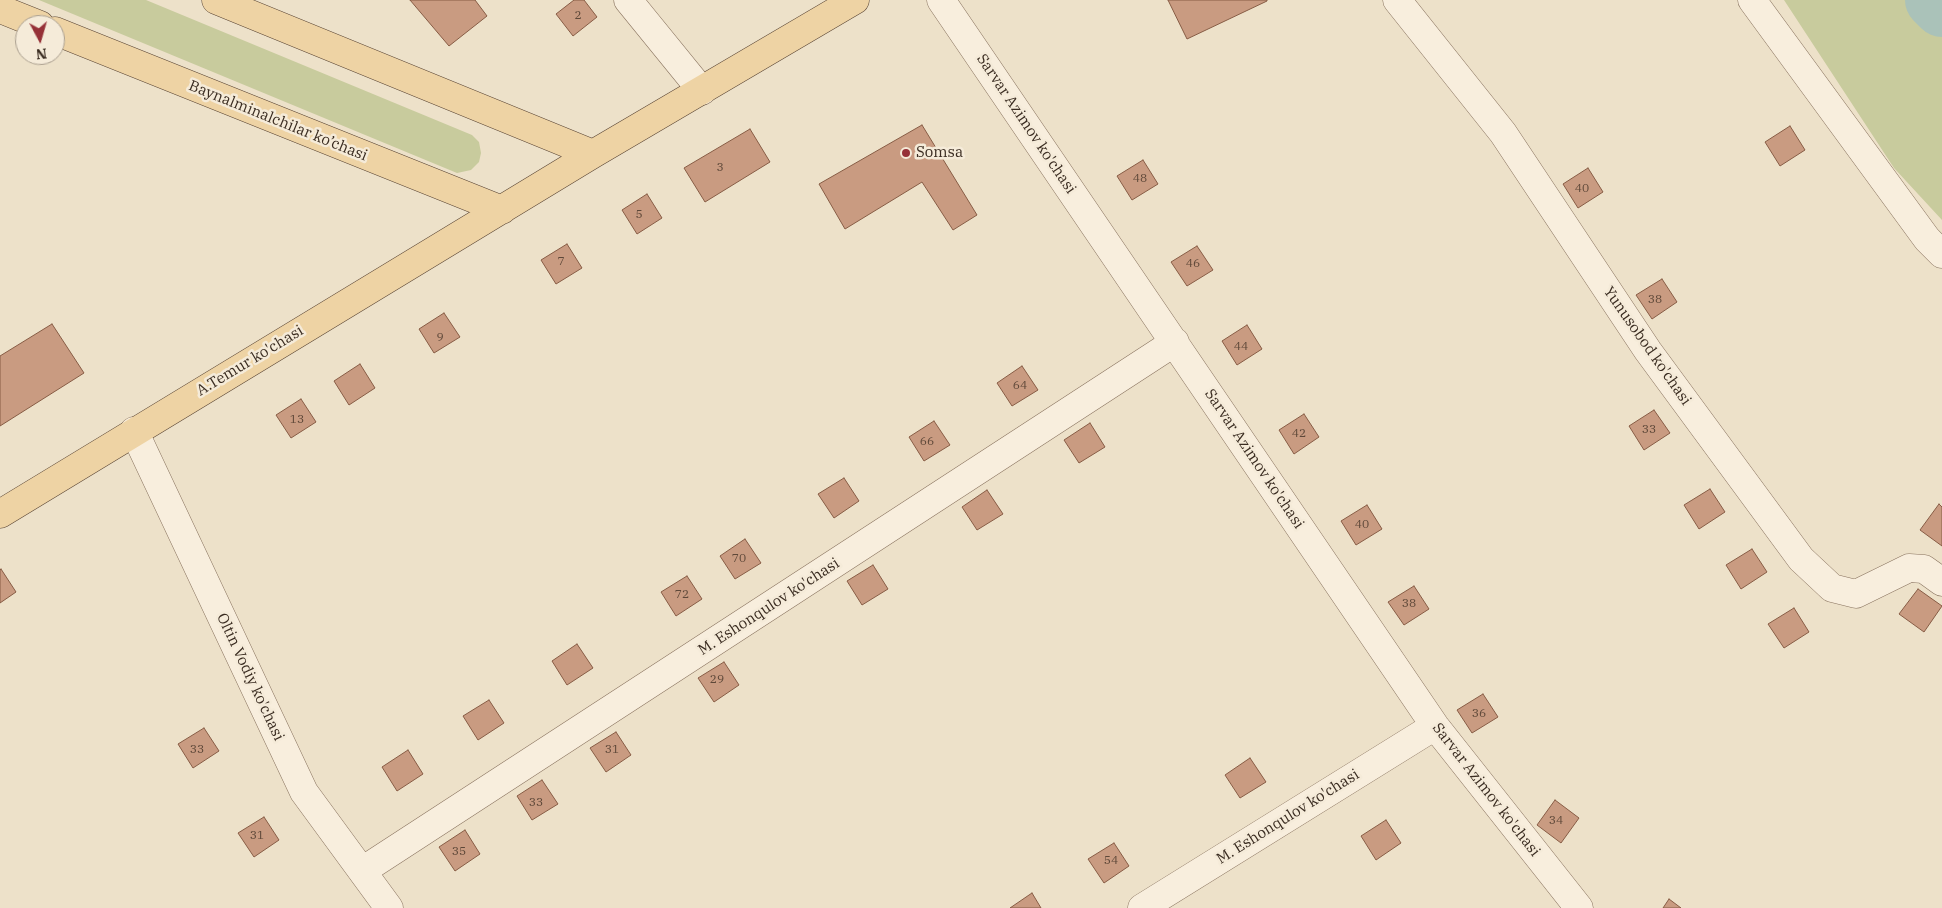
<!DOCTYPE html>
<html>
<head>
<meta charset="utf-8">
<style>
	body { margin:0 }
	#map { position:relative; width:1942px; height:908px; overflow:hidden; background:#ede1c9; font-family:"IBM Plex Serif",serif }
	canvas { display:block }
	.north { position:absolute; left:15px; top:15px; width:50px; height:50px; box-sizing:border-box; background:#f5ebd9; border:1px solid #aa9f8f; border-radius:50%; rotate:174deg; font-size:14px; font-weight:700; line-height:20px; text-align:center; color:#3a2c21 }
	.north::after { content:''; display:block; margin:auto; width:18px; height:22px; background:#963137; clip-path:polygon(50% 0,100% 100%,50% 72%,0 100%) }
</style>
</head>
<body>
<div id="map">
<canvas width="1942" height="908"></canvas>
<div class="north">N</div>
</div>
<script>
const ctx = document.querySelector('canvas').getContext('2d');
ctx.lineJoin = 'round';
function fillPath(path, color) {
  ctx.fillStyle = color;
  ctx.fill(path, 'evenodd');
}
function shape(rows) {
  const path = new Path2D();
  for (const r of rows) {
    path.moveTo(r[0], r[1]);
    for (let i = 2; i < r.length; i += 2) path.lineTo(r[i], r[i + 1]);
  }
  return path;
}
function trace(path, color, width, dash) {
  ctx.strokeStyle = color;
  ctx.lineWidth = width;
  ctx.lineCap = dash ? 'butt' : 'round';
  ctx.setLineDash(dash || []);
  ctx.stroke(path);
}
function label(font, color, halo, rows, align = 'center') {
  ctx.font = font + ' "IBM Plex Serif",serif';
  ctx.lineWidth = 5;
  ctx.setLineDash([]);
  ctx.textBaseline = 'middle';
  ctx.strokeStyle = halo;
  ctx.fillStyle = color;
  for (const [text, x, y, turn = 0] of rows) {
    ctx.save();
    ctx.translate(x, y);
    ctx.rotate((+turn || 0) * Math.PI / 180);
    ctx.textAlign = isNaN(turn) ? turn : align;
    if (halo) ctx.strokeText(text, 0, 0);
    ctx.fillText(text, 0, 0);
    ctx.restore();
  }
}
const green = shape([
	[39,0,146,0,472,135,479,142,481,153,479,162,471,170,457,173],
	[1784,0,1942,0,1942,220,1894,168]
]);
const river = shape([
	[1934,0,1942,8]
]);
const building = shape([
	[410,0,475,0,487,16,449,46,410,0],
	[574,0,584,0,597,17,573,36,556,14,574,0],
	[1168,0,1267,0,1267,1,1187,39,1168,0],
	[922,125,977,215,953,230,922,182,845,229,819,184,922,125],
	[1790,126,1805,150,1780,166,1765,142,1790,126],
	[750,129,770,162,705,202,684,168,750,129],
	[1143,160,1158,184,1132,200,1117,176,1143,160],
	[1588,168,1603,192,1578,208,1563,184,1588,168],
	[647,194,662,218,637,234,622,210,647,194],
	[567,244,582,268,556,284,541,260,567,244],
	[1197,246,1213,270,1187,286,1171,262,1197,246],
	[1662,279,1677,302,1652,319,1636,295,1662,279],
	[444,313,460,337,434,353,419,329,444,313],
	[52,324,84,373,0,426,0,356,52,324],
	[1247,325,1262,349,1237,365,1222,341,1247,325],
	[360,364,375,388,349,405,334,381,360,364],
	[1022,366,1038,390,1012,406,997,383,1022,366],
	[301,399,316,422,291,438,276,415,301,399],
	[1654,410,1670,433,1644,450,1629,426,1654,410],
	[1304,414,1319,437,1294,454,1279,430,1304,414],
	[934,421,950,445,924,461,909,437,934,421],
	[1090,423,1105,447,1079,463,1064,440,1090,423],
	[844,478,859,501,834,518,818,494,844,478],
	[1710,489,1725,512,1699,529,1684,505,1710,489],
	[987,490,1003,514,977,530,962,507,987,490],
	[1939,504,1942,507,1942,546,1920,530,1939,504],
	[1367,505,1382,529,1356,545,1341,521,1367,505],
	[745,539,761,563,735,579,720,556,745,539],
	[1752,549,1767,572,1741,589,1726,565,1752,549],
	[873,565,888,589,862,605,847,581,873,565],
	[1,569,16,592,0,603,0,570,1,569],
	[687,576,702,599,676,616,661,592,687,576],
	[1414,586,1429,609,1404,625,1388,602,1414,586],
	[1918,589,1942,606,1924,632,1899,614,1918,589],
	[1794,608,1809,632,1784,648,1768,624,1794,608],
	[577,644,593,668,567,685,552,661,577,644],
	[724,662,739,685,714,702,698,678,724,662],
	[1483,694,1498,717,1472,733,1457,710,1483,694],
	[489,700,504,723,478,740,463,716,489,700],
	[204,728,219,751,193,768,178,744,204,728],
	[616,732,631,755,606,772,590,748,616,732],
	[408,750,423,774,397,791,382,767,408,750],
	[1250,758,1266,782,1240,798,1225,775,1250,758],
	[542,780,558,804,532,820,517,796,542,780],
	[1555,800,1579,818,1561,843,1537,825,1555,800],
	[264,817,279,840,254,857,238,833,264,817],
	[1386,820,1401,843,1376,860,1361,836,1386,820],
	[465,830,480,854,455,871,439,847,465,830],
	[1114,843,1129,866,1104,883,1088,859,1114,843],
	[1032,893,1041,908,1010,908,1032,893],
	[1669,899,1681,908,1663,908,1669,899]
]);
const minor = shape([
	[628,0,702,91],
	[941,0,1435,726,1579,908],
	[1397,0,1503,133,1648,351,1801,559,1832,588,1856,594,1909,568,1924,569,1942,582],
	[1752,0,1927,239,1942,254],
	[134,431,304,792,389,908],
	[362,871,1175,342],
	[1142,908,1435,726]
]);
const major = shape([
	[216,0,593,154],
	[0,9,40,25],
	[55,31,502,210],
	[0,514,593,154,855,0]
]);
const markers = [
	[906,153,5,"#963137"]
];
const numberNames = [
	["2",578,16],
	["3",720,168],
	["48",1140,179],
	["40",1582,189],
	["5",639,215],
	["7",561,262],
	["46",1193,264],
	["38",1655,300],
	["9",440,338],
	["44",1241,347],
	["64",1020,386],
	["13",297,420],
	["33",1649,430],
	["42",1299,434],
	["66",927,442],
	["40",1362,525],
	["70",739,559],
	["72",682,595],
	["38",1409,604],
	["29",717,680],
	["36",1479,714],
	["33",197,750],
	["31",612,750],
	["33",536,803],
	["34",1556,821],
	["31",257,836],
	["35",459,852],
	["54",1111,861]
];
const streetNames = [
	["Baynalminalchilar ko’chasi",278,121,22],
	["Sarvar Azimov ko'chasi",1026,124,56],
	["Yunusobod ko'chasi",1647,346,55],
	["A.Temur ko'chasi",250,361,-31],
	["Sarvar Azimov ko'chasi",1254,459,56],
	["M. Eshonqulov ko'chasi",769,607,-33],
	["Oltin Vodiy ko'chasi",250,677,65],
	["Sarvar Azimov ko'chasi",1486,790,52],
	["M. Eshonqulov ko'chasi",1288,817,-32]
];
const poiNames = [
	["Somsa",916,153]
];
fillPath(green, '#c8cb9d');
trace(river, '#aac2b9', 58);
fillPath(building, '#c99b81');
trace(building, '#875c45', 1);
trace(minor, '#89735f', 29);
trace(major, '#574232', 29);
trace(minor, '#f8eedd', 28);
trace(major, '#eed3a4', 28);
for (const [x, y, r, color] of markers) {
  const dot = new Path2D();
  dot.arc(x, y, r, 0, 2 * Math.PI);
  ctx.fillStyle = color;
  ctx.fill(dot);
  trace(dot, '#f5ebd9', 2);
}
label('12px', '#5e4839', null, numberNames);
label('15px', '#3a2c21', '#f5ebd9', streetNames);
label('15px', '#3a2c21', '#f5ebd9', poiNames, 'left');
</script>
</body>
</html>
